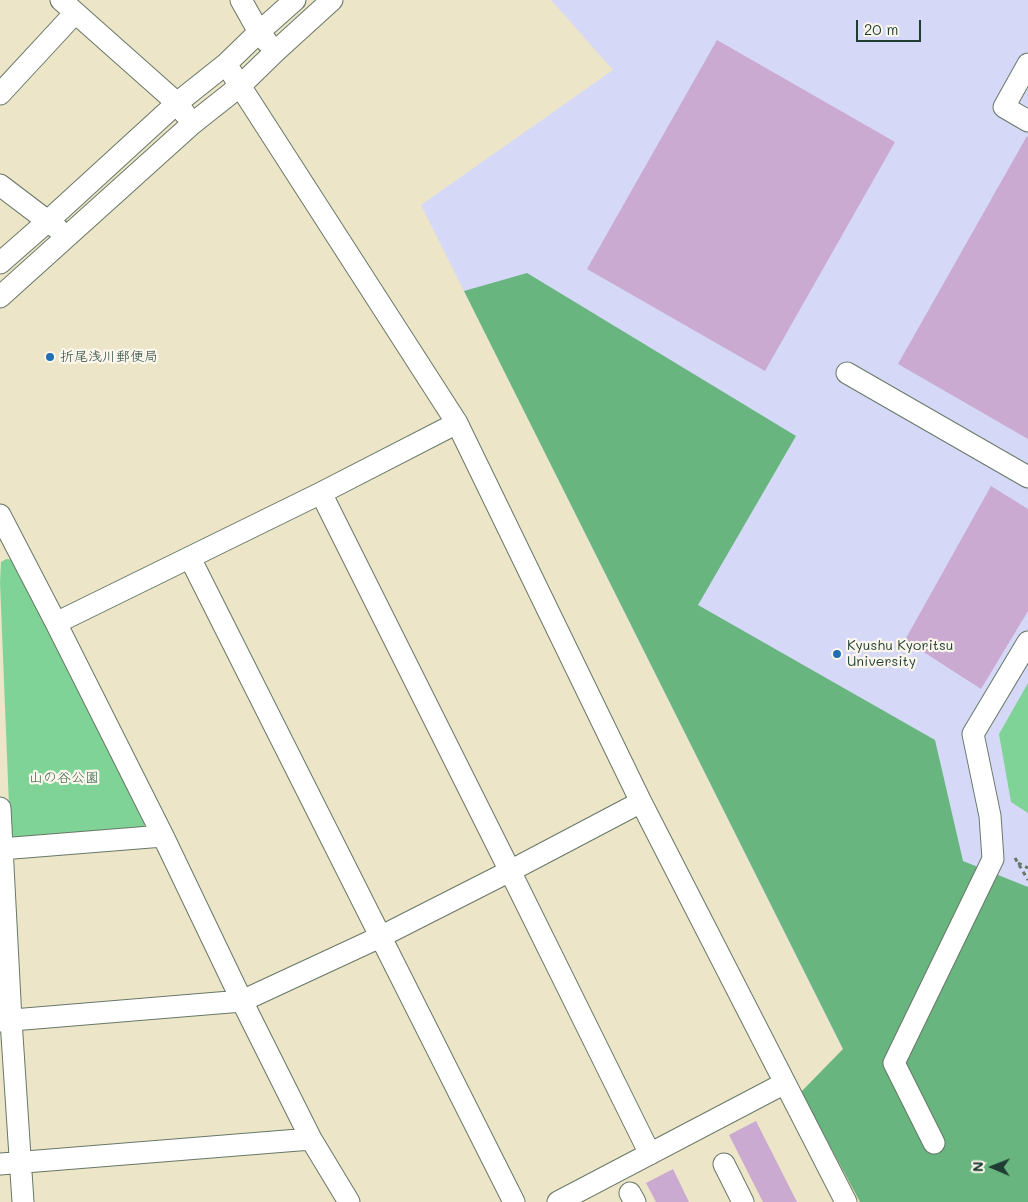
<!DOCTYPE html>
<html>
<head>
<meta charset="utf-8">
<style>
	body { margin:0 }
	#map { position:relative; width:1028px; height:1202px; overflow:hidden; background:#ece5c7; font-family:Mali,sans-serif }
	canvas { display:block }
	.north { position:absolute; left:968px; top:1142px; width:50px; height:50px; -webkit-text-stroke:4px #fbf7ec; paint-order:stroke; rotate:271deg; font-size:14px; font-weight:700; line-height:20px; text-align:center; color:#1f3d34 }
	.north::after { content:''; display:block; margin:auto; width:18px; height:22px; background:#1f3d34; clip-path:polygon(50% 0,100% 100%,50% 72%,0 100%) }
	.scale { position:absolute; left:856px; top:20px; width:65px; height:22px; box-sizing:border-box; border:2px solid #1f3d34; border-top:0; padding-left:6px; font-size:15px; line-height:18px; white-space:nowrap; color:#1f3d34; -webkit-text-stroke:4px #fbf7ec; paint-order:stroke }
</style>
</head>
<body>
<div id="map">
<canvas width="1028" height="1202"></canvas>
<div class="north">N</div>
<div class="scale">20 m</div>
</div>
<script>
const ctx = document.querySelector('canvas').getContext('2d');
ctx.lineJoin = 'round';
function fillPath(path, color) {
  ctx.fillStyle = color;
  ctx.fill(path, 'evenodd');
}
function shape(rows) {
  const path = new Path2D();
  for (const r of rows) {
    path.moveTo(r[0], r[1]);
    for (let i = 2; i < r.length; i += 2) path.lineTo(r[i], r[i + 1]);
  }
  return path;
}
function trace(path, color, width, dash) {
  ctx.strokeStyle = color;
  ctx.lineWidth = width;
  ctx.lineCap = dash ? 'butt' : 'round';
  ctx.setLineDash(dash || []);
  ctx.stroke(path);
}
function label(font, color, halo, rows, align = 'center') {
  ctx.font = font + ' Mali,"Klee One",sans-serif';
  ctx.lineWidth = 4.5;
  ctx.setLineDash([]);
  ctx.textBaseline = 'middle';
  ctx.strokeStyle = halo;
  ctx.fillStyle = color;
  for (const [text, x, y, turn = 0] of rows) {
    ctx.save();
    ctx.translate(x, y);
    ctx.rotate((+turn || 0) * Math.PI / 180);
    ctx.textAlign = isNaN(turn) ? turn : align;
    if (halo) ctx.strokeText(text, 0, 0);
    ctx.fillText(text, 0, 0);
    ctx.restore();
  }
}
const built = shape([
	[551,0,1028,0,1028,1017,843,1050,421,205,613,70]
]);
const green = shape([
	[6,559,15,560,146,821,144,826,140,829,19,839,13,836,10,831,0,582,1,562],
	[1028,683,1028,813,1011,802,999,734]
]);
const forest = shape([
	[527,273,796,436,698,605,935,740,963,861,1028,887,1028,1202,860,1202,801,1092,843,1049,464,291]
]);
const building = shape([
	[717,40,895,142,765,371,587,269],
	[1027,136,1028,137,1028,439,898,364],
	[991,486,1028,509,1028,611,981,689,905,640],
	[756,1121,797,1202,763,1202,729,1135],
	[673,1169,689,1202,656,1202,646,1183]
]);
const path = shape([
	[1015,858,1028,880],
	[1018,863,1028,868]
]);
const minor = shape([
	[61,0,177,103,185,114],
	[241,0,259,32,267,42],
	[226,64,457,423,641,802,846,1202],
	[1028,64,1004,107,1028,121],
	[0,94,75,13],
	[0,185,58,229],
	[0,263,48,221,177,103,226,64,259,32,295,0],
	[0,297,192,124,240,86,276,51,332,0],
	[847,373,1028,477],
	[321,493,510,871,650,1154],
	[0,515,56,623,163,836,242,1001,311,1139,349,1202],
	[190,558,514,1202],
	[56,623,321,493,457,423],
	[0,808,11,1020,23,1202],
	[1,849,163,836],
	[0,1021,242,1001,380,937,510,871,641,802],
	[934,1143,894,1063,993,859,990,816,973,734,1028,642],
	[0,1164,311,1139],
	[724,1164,743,1202],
	[630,1193,635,1202],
	[558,1202,785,1083]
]);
const markers = [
	[50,357,5,"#1f6fb2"],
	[837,654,5,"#1f6fb2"]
];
const poiNames = [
	["折尾浅川郵便局",60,357],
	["Kyushu Kyoritsu",847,646],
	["University",847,662]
];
const parkNames = [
	["山の谷公園",64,778]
];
fillPath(built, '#d6d8f8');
fillPath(green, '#80d396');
fillPath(forest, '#68b57f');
fillPath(building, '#caaad0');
trace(minor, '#677867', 23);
trace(path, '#677867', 3, [4, 4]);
trace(minor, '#fff', 21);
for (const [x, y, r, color] of markers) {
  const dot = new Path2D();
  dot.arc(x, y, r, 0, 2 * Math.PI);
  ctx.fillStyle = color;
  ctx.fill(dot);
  trace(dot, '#fbf7ec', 2);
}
label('14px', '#1f3d34', '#fbf7ec', poiNames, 'left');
label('14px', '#37624c', '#fbf7ec', parkNames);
</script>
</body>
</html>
